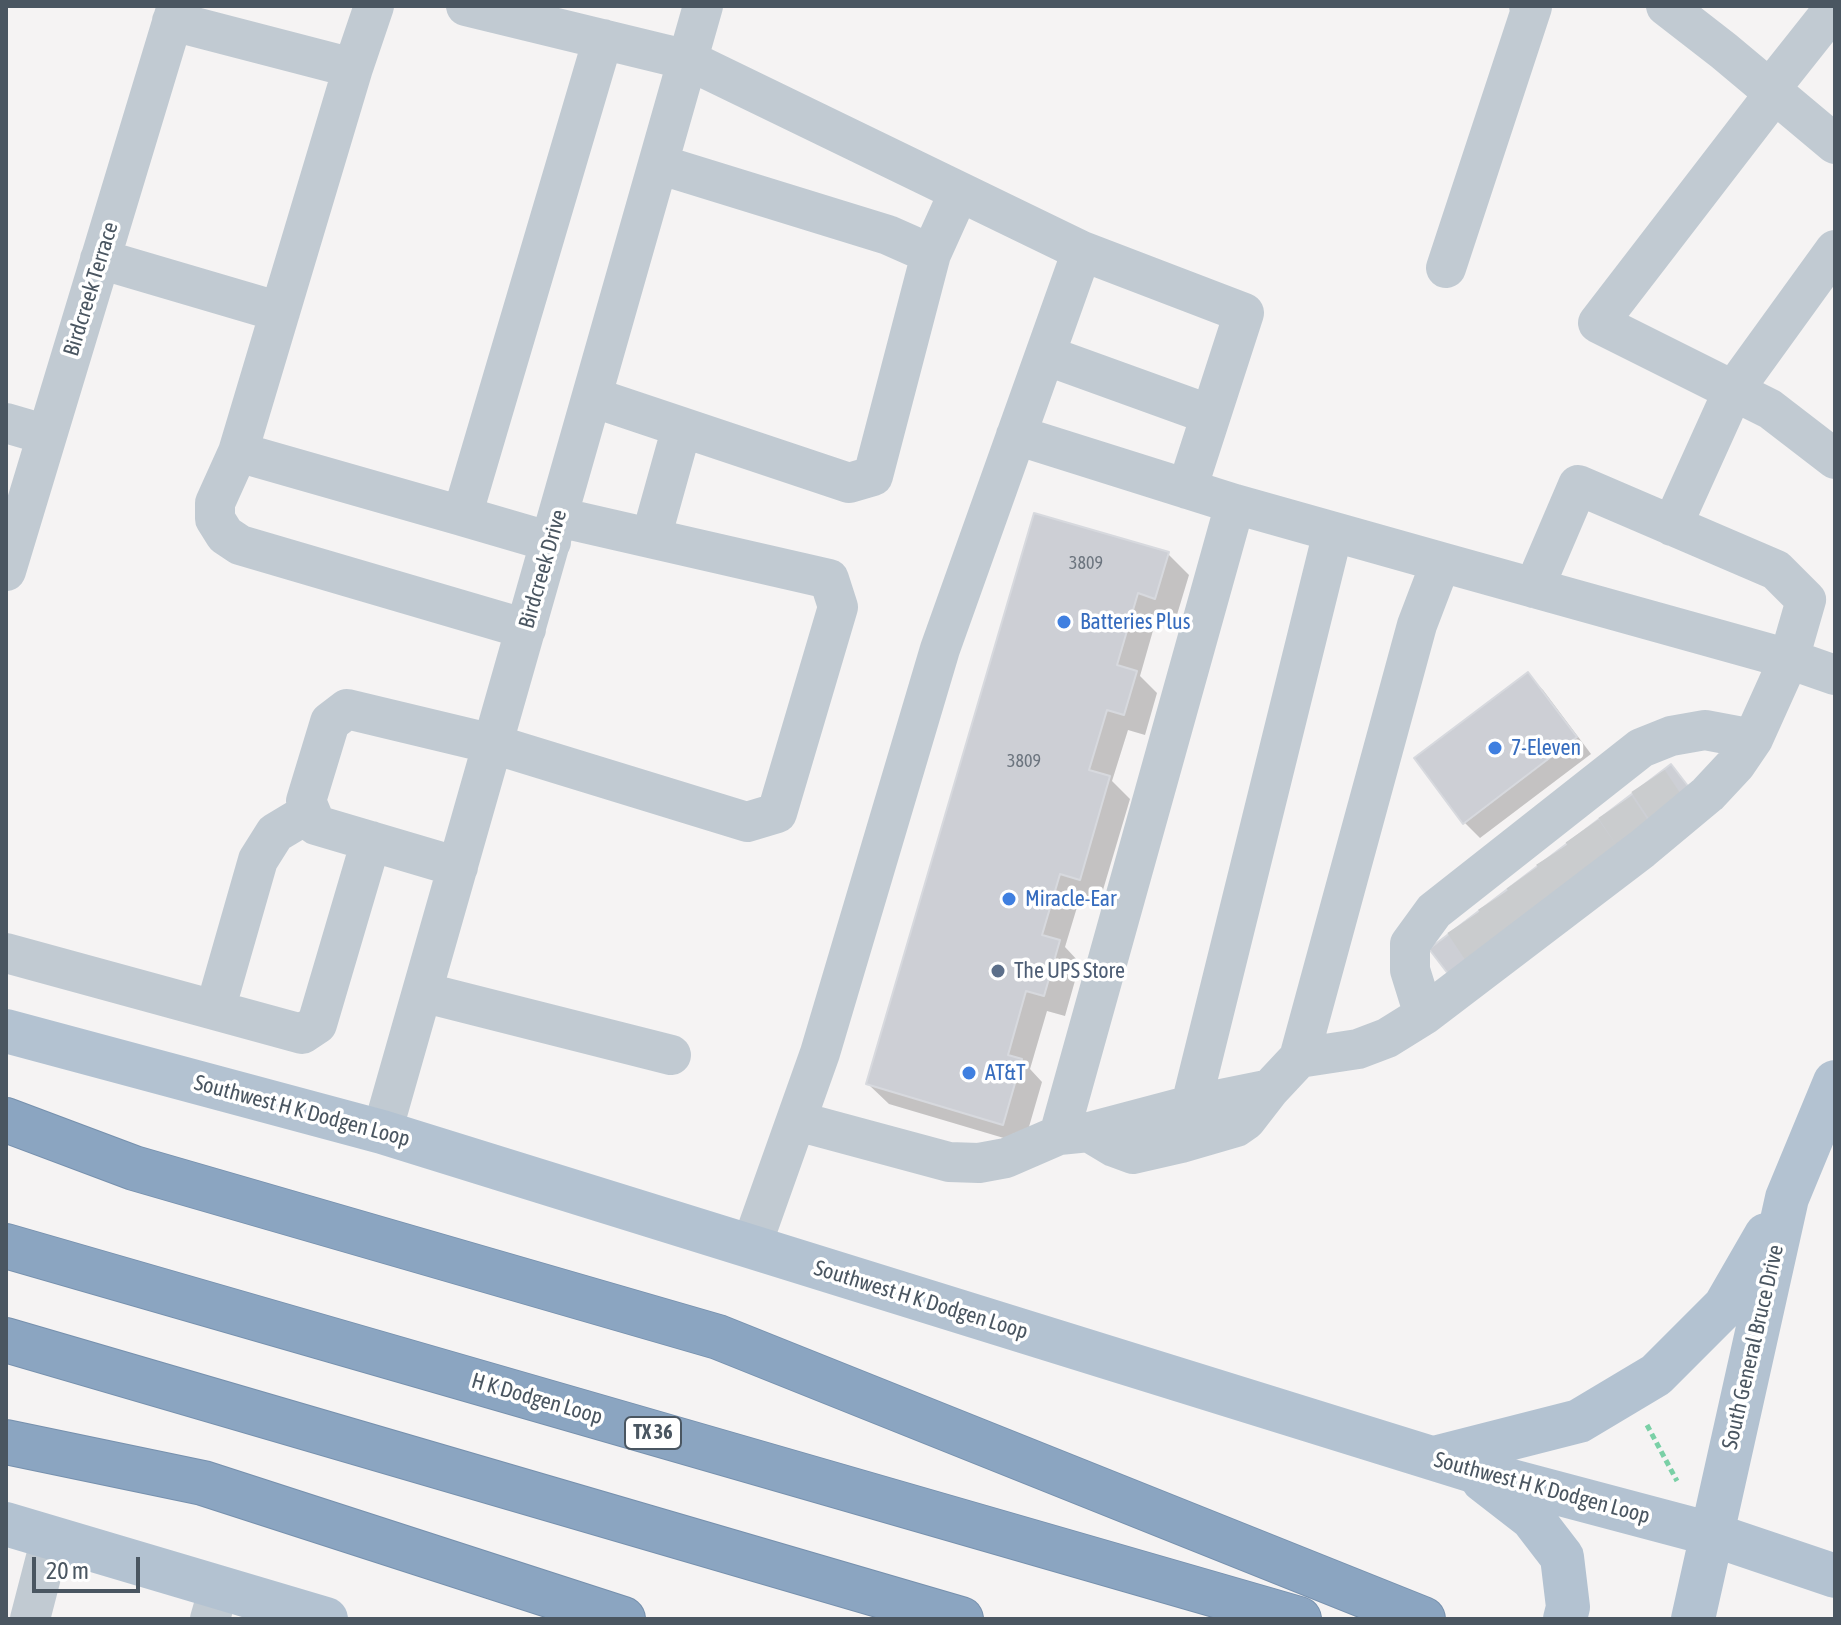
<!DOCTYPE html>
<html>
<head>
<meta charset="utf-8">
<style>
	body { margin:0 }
	#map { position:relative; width:1841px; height:1625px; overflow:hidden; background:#f5f3f3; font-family:"Asap Condensed",sans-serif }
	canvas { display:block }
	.frame { position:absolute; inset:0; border:8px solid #4a5661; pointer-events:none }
	.scale { position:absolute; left:32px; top:1557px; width:108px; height:36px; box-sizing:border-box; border:4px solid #4a5661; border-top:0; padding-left:10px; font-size:24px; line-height:28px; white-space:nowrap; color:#4a5661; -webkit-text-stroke:6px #fff; paint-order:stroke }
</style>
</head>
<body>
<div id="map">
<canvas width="1841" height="1625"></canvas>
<div class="frame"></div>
<div class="scale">20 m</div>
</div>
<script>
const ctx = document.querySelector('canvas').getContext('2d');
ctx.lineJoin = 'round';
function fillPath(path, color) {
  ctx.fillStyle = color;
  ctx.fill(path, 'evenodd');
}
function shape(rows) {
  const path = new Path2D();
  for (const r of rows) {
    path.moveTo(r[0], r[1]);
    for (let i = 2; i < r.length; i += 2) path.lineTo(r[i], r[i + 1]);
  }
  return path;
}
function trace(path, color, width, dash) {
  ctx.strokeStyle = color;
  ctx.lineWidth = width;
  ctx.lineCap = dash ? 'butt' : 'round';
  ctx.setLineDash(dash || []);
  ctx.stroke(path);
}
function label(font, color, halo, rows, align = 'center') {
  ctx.font = font + ' "Asap Condensed",sans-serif';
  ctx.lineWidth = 7;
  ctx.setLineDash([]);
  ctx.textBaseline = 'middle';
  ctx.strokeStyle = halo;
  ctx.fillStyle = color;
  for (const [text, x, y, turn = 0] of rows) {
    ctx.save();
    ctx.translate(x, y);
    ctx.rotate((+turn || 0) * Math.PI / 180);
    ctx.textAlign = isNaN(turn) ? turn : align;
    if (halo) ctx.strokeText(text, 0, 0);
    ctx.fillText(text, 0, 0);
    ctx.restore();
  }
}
const shadow = shape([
	[1035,515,1168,554,1189,575,1176,618,1158,613,1140,676,1157,693,1145,735,1128,730,1112,781,1130,799,1100,900,1081,894,1065,947,1080,963,1065,1016,1047,1011,1030,1069,1042,1082,1024,1144,889,1104,868,1084],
	[1528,675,1543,690,1591,754,1480,838,1464,822]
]);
const building = shape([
	[1034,513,1169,552,1155,599,1138,593,1117,665,1137,671,1124,715,1107,710,1089,770,1110,776,1080,880,1060,874,1042,935,1060,940,1044,996,1026,991,1008,1055,1022,1059,1003,1125,866,1084,1034,513],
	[1528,672,1577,737,1463,824,1414,758,1528,672],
	[1671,764,1691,790,1449,975,1429,949,1671,764]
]);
const minorTunnel = shape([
	[1648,781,1666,808],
	[1615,807,1633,834],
	[1582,831,1601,858],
	[1553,854,1571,882],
	[1523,877,1542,904],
	[1495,899,1512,926],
	[1464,922,1482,949]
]);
const path = shape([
	[1647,1425,1677,1481]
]);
const minor = shape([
	[374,6,353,68,238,452,215,503,215,519,225,535,240,545,526,629],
	[466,6,688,60,1082,251],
	[1666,6,1724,51,1835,144],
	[172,21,353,68],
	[1770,89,1835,7],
	[1775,93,1598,323,1770,409,1835,459],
	[931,254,959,192],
	[100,259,280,312],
	[1446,268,1532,7,1529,6],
	[1045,355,1211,415],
	[592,397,849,483,873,476,931,254,888,235,658,164],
	[6,423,47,435],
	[1016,435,1235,504,1441,562],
	[238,452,462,516],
	[1672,526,1733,391,1835,250],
	[651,538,682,427],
	[551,542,462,516,603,39],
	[6,571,177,6],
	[1534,588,1578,485,1776,570,1806,600,1789,659,1835,675],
	[458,867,316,825,306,801,330,722,347,709,493,744,747,822,777,813,838,607,829,579,558,517],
	[6,953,302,1034,317,1024,371,841],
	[422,992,671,1055],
	[215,1010,258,860,275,833,310,812],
	[1424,1015,1410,970,1410,944,1434,911,1448,900,1641,748,1671,736,1705,730,1753,739],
	[1191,1105,1333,532],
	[797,1121,949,1162,979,1163,1006,1158,1059,1135,1089,1132,1191,1105,1270,1089,1299,1058,1417,625,1441,562,1789,659,1753,739,1736,764,1708,794,1642,849,1424,1015,1387,1038,1358,1049,1299,1058],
	[382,1132,703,6],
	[1089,1132,1114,1147,1133,1154,1181,1143,1236,1127,1246,1120,1270,1089],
	[1059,1135,1235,504],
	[751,1247,820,1053,940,649,1082,251,1244,313,1187,489],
	[30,1619,51,1538],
	[210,1619,219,1588]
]);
const major = shape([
	[6,1031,382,1132,1470,1470,1711,1534,1835,1576],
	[1434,1458,1579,1421,1656,1375,1725,1306,1766,1235],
	[1483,1480,1532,1518,1562,1557,1568,1607,1565,1619],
	[6,1524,326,1619],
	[1693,1619,1787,1198,1835,1082]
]);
const highway = shape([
	[6,1120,134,1168,718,1337,1423,1619],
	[6,1246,1299,1619],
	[6,1340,961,1619],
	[6,1442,203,1483,623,1619]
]);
const markers = [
	[1064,622,8,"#3f7fe0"],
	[1495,748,8,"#3f7fe0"],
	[1009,899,8,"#3f7fe0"],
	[998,971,8,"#5c6f8a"],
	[969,1073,8,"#3f7fe0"]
];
const numberNames = [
	["3809",1086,563],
	["3809",1024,761]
];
const shields = [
	[653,1433,56]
];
const shieldNames = [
	["TX 36",653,1433]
];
const streetNames = [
	["Birdcreek Terrace",91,289,-73],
	["Birdcreek Drive",543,569,-74],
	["Southwest H K Dodgen Loop",302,1111,15],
	["Southwest H K Dodgen Loop",921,1300,17],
	["South General Bruce Drive",1753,1347,-77],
	["H K Dodgen Loop",537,1399,16],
	["Southwest H K Dodgen Loop",1542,1488,15]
];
const shopNames = [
	["Batteries Plus",1080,622],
	["7-Eleven",1511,748],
	["Miracle-Ear",1025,899],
	["AT&T",985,1073]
];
const serviceNames = [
	["The UPS Store",1014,971]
];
fillPath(shadow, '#0003');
fillPath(building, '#cdcfd5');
trace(building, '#d7d9de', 2);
trace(minorTunnel, '#caccce', 40, [40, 20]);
trace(highway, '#7690ad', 46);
trace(path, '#7ad0a6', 5, [6, 4]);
trace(minor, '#c1cad2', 40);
trace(major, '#b3c2d1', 44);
trace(highway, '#8ba5c1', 44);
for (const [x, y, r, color] of markers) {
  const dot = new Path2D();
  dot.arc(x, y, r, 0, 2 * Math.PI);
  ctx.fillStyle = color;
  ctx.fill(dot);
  trace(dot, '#fff', 3);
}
label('18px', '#6b747e', null, numberNames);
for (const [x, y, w] of shields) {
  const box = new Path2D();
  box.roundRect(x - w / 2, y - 16, w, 32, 6);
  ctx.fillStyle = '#fff';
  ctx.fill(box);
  trace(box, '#4a5661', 2);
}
label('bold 20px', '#4a5661', null, shieldNames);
label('22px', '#4a5661', '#fff', streetNames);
label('22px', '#366cbe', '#fff', shopNames, 'left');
label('22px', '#4e5e75', '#fff', serviceNames, 'left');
</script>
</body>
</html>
